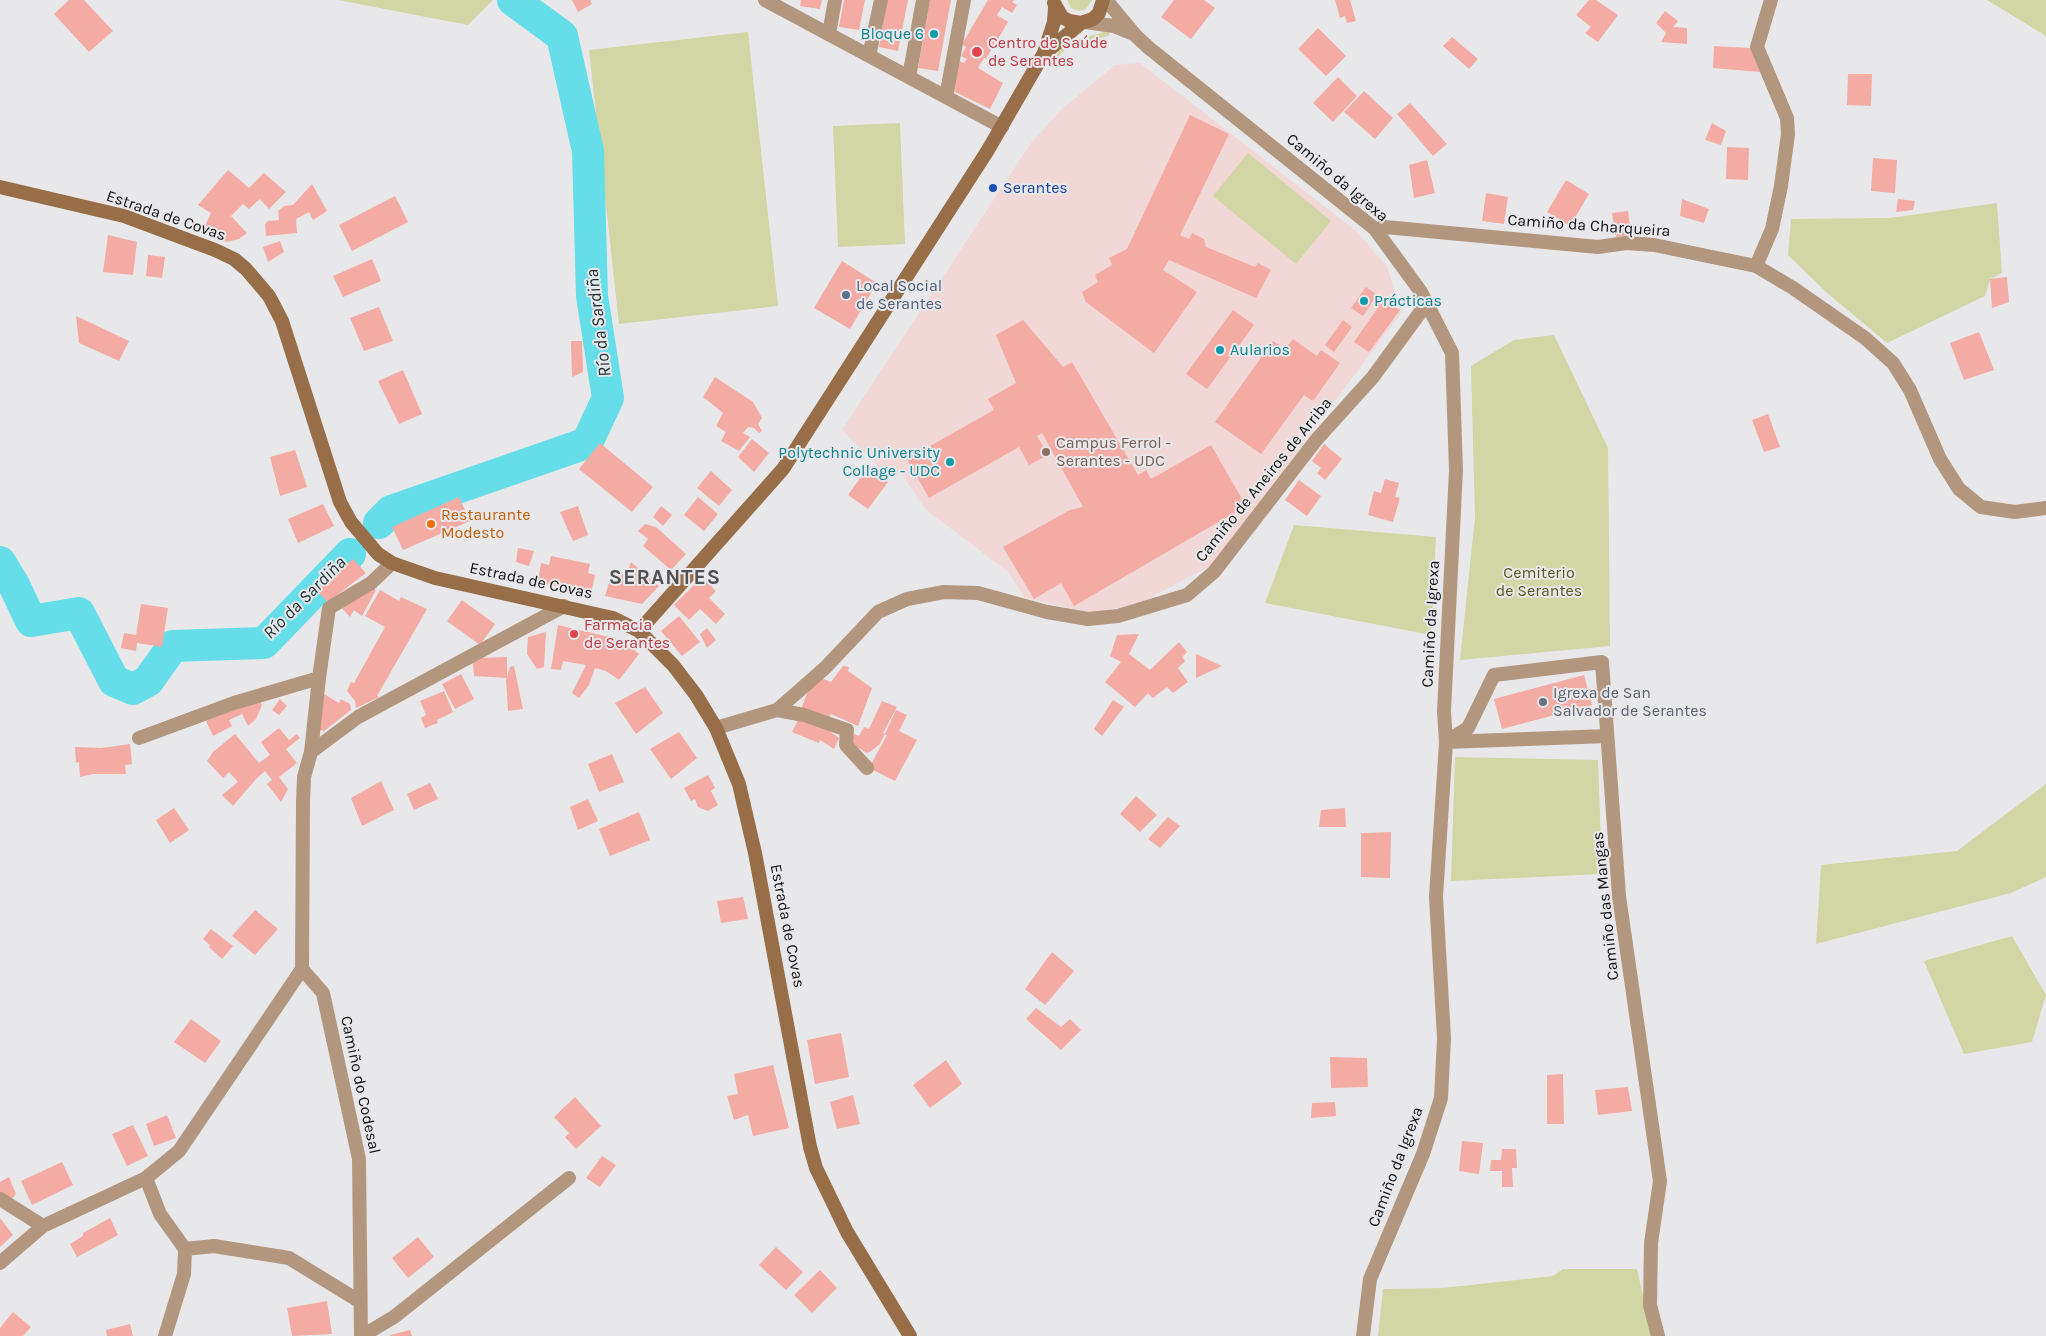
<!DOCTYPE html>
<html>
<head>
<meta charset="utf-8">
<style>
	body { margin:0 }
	canvas { display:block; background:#e8e8eb }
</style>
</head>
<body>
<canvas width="2046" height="1336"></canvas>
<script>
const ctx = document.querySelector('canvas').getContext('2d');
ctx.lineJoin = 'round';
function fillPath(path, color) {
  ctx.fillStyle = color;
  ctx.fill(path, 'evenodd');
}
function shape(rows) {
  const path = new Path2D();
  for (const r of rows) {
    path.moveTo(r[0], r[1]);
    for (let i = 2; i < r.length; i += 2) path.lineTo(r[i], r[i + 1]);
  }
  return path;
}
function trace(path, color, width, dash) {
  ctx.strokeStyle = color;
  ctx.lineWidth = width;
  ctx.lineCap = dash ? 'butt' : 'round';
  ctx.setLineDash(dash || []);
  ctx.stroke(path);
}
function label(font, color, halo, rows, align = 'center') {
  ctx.font = font + ' Karla,sans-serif';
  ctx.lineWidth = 4;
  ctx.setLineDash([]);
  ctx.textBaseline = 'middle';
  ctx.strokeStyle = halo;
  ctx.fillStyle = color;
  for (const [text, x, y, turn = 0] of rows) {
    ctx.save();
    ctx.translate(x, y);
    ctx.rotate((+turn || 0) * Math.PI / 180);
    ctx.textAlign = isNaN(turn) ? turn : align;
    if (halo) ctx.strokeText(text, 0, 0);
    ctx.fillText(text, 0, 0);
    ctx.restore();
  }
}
const education = shape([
	[1140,63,1356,231,1387,266,1401,313,1212,565,1140,603,1094,613,1025,598,1008,572,925,509,902,474,888,476,842,430,1031,143,1062,109,1115,65]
]);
const green = shape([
	[338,0,493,0,468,25],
	[1067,0,1092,0,1086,9,1079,11,1071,8],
	[1987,0,2046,0,2046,36],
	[1108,31,1110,34,1108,36,1068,47,1051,64,1059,51,1071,41],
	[748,32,778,306,619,324,589,50],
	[900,123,905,244,838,247,833,126],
	[1248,153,1331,221,1296,264,1213,196],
	[1997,203,2002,273,1990,279,1985,296,1887,343,1826,292,1788,255,1791,219,1890,218],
	[1554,335,1608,448,1610,646,1460,660,1475,517,1471,366,1514,340],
	[1294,525,1436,537,1431,635,1265,603],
	[1455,757,1598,760,1602,874,1451,881],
	[2046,784,2046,877,2011,893,1816,944,1821,865,1957,851],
	[2012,936,2046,995,2032,1042,1964,1054,1924,961],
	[1563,1269,1637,1269,1652,1336,1378,1336,1383,1289,1443,1288,1553,1276]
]);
const river = shape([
	[379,523,391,511,587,443,608,398,592,296,588,151,562,36,513,0],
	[0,562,14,585,31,621,79,613,114,681,133,689,148,681,173,646,264,643,350,554]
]);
const building = shape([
	[69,0,84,0,113,31,89,52,54,14],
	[572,0,590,0,592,4,578,12],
	[801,0,822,0,820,9,800,6],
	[844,0,865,0,859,30,839,27],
	[887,0,908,0,898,51,879,47],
	[930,0,951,0,938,71,918,68],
	[988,0,1014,0,1012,2,1017,5,1012,13,1002,7,997,15,1008,22,986,59,984,58,978,68,1003,83,990,109,953,91,959,61,964,63,967,59,961,56,966,47,962,44],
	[1174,0,1204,0,1215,8,1191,39,1161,17],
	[1335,0,1350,0,1356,21,1347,23,1345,16,1340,18],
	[1589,0,1596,0,1618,15,1598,42,1585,33,1591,27,1576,15],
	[1665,11,1678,21,1673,27,1687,28,1687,44,1661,42,1666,33,1656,23],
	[1318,28,1346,56,1326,76,1298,49],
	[1452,37,1478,59,1469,69,1443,46],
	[1714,46,1750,48,1760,72,1713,68],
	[1848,74,1872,74,1871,106,1847,105],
	[1338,77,1357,96,1333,122,1313,103],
	[1364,91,1393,118,1375,139,1344,112],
	[1410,103,1447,144,1433,156,1397,114],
	[1190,115,1229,134,1180,235,1189,239,1192,233,1204,239,1206,247,1255,267,1258,263,1271,270,1256,298,1169,260,1163,270,1197,292,1154,353,1086,302,1082,292,1098,282,1095,275,1112,265,1109,258,1127,249],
	[1712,123,1726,131,1721,145,1705,140],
	[1727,147,1749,148,1748,180,1726,179],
	[1873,158,1897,160,1895,193,1871,191],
	[1427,160,1435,193,1414,198,1409,165],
	[228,170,249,188,264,173,286,192,269,209,260,199,249,209,243,204,231,216,247,233,239,239,226,242,205,226,211,213,198,205],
	[1566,180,1589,194,1570,226,1547,212],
	[312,184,327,211,313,220,309,212,296,219,297,233,266,236,265,224,268,221,279,220,278,211,284,206,293,205],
	[1486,193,1508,197,1504,224,1482,221],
	[395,196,408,222,352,251,339,225],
	[1682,199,1709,209,1704,223,1680,216],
	[1898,199,1915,201,1913,210,1896,212],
	[1628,211,1631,235,1616,237,1612,213],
	[108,235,137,242,133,275,103,272],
	[280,241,284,252,268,262,263,247],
	[148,255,165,257,162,278,146,276],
	[372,259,381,281,343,297,333,276],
	[842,261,877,283,850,329,814,308],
	[2007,277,2009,302,1992,308,1990,279],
	[1366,287,1377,295,1363,316,1351,308],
	[1384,299,1400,310,1369,352,1354,342],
	[379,307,393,341,364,351,350,318],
	[1233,310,1254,325,1207,389,1186,374],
	[76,316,129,341,119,361,79,343],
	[1023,320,1063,367,1072,362,1138,475,1146,470,1151,479,1211,445,1246,506,1074,606,1061,583,1034,599,1003,547,1070,510,1083,507,1042,433,1037,436,1048,455,1029,465,1019,447,929,498,907,459,994,410,988,399,1016,383,996,335],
	[1343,320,1352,327,1334,352,1325,345],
	[1979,332,1994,370,1964,380,1950,343],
	[1293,339,1317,356,1321,350,1340,363,1313,401,1304,395,1261,454,1215,422,1273,341,1285,349],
	[571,341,582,341,583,372,572,377],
	[403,370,422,414,399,424,378,381],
	[715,377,753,402,762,418,758,424,762,431,759,433,754,428,748,427,743,433,750,437,739,451,721,441,726,432,716,426,723,413,703,397],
	[1768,414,1780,447,1764,452,1752,420],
	[752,439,769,453,754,472,738,457],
	[600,443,653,487,632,512,579,469],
	[1324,444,1342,459,1325,480,1317,473,1321,468,1312,461],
	[295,450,307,487,280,496,270,457],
	[868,467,888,482,868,509,848,495],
	[711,471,732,490,719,506,697,488],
	[1385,479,1399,483,1395,497,1400,498,1393,522,1368,515,1374,491,1381,493],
	[1299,480,1321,496,1307,516,1285,500],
	[459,497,470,521,403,550,392,527],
	[698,497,718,514,704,531,684,515],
	[323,504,334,526,298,543,288,519],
	[578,506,588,535,573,541,560,512],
	[661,506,672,515,663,526,653,517],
	[645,524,656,527,686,554,671,570,643,546,648,539,638,531],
	[518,548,534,551,529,566,516,562],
	[551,556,590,564,588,573,595,575,591,594,538,582,541,563,549,565],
	[353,559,366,573,328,602,319,593,321,586],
	[631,562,659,586,642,604,605,596,613,570,626,576],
	[702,577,716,591,709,598,725,614,716,624,700,609,689,620,674,605],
	[370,586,376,590,362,616,354,610,350,617,340,606],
	[380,590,399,601,401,597,427,609,377,696,379,697,356,708,355,701,347,691,351,682,354,683,385,627,365,616],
	[462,600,495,624,480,645,447,621],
	[141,604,168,608,162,647,137,643,136,651,121,648,124,633,136,635],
	[679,616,700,642,682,656,661,631],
	[558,625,622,640,639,654,619,680,606,671,595,668,589,685,579,698,572,693,586,665,563,661,561,670,551,669],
	[707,628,716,640,707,648,700,634],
	[546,632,544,667,537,669,527,654,528,637],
	[1139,634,1129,654,1150,670,1179,642,1187,652,1182,657,1185,661,1178,668,1188,682,1173,693,1167,687,1153,698,1148,693,1135,707,1105,682,1121,662,1110,656,1117,635],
	[1196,654,1222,666,1196,678],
	[507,657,507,678,474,676,473,663,479,658],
	[514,666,523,709,508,711,506,680,510,667],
	[843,666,849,667,848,671,872,688,858,726,831,714,828,720,801,709,810,686,819,677,831,682],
	[461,674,474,699,455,709,442,684],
	[1584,675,1592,705,1502,729,1494,699],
	[645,687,663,713,636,734,615,703],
	[444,691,453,712,437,720,438,723,425,728,421,718,426,715,420,701],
	[322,693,339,703,341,699,350,704,351,710,324,731,316,729],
	[258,699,262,705,256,719,248,726,242,714,229,720,232,726,213,736,206,721],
	[280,699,287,706,279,715,272,710],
	[1113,700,1124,707,1102,736,1094,729],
	[882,701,897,707,883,733,885,734,896,710,907,715,899,731,917,740,895,781,869,768,887,735,885,734,879,745,870,752,867,753,851,743,854,734,859,736,864,727,869,729],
	[799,718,825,728,839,738,834,749,820,740,819,743,792,732],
	[279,728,289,740,297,734,300,738,286,749,297,763,279,777,288,789,281,802,267,784,272,780,265,771,256,779,233,806,222,795,238,782,229,772,223,778,207,761,213,752,235,734,259,763,270,755,261,742],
	[679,732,697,758,671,779,650,749],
	[130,744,132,764,125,765,126,774,93,774,80,777,79,762,76,763,75,747,101,748],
	[612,754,624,782,599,792,588,764],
	[708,775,715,788,711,791,718,805,708,811,698,807,695,799,691,801,684,788],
	[381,781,394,810,362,826,351,798],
	[430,783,438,799,414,810,407,794],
	[1136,796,1157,815,1140,832,1120,814],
	[588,799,598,821,578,830,570,807],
	[174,808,189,830,170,843,156,820],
	[1345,808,1346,827,1319,827,1321,810],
	[639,812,650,840,610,856,599,829],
	[1168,817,1180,826,1160,848,1148,839],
	[1391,832,1390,878,1361,877,1361,833],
	[743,897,748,919,721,923,717,901],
	[255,910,278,929,255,955,232,936],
	[211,929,233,946,222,959,209,947,210,945,203,939],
	[1052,952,1074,971,1045,1005,1025,989],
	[1036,1008,1061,1027,1070,1019,1081,1030,1061,1050,1026,1019],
	[191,1019,221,1041,205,1063,174,1042],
	[841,1033,849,1077,815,1084,807,1040],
	[1330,1057,1367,1058,1368,1087,1331,1088],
	[946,1060,962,1084,930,1108,913,1085],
	[773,1065,789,1128,753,1136,748,1115,734,1120,727,1096,738,1094,734,1074],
	[1563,1074,1564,1124,1547,1124,1547,1075],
	[1628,1087,1632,1111,1598,1115,1595,1090],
	[853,1095,860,1124,837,1129,830,1102],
	[575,1097,601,1126,576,1149,565,1137,569,1133,554,1117],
	[1335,1102,1336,1116,1311,1118,1312,1103],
	[167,1115,176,1138,154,1146,146,1124],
	[133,1125,148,1156,127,1166,112,1134],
	[1462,1141,1483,1143,1479,1174,1459,1171],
	[1502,1149,1516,1149,1517,1168,1512,1168,1513,1187,1502,1187,1502,1171,1490,1171,1491,1160,1501,1160],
	[602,1156,616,1165,600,1187,586,1178],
	[62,1162,73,1185,32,1205,21,1181],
	[9,1177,16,1194,11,1200,0,1192,0,1182],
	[0,1218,13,1235,0,1247],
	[110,1218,118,1235,77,1257,70,1244,83,1236,83,1233],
	[418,1237,434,1257,408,1278,392,1258],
	[776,1247,803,1272,786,1290,759,1265],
	[820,1270,837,1288,812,1313,794,1295],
	[327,1301,332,1334,292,1336,287,1308],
	[13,1312,31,1327,23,1336,0,1336,0,1328],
	[130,1324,133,1336,107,1336,106,1330],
	[410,1330,412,1336,390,1336,390,1335]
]);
const minor = shape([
	[765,0,1002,127],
	[1106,0,1136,36,1149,48,1375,229,1421,292,1452,353,1456,470,1444,711,1446,742,1436,897,1444,1038,1441,1098,1423,1154,1370,1279,1363,1336],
	[1085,22,1114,26,1131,33],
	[829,34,835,0],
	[869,56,881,0],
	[909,77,923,0],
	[946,97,964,0],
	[1375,229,1385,227,1598,247,1626,243,1654,245,1756,266,1793,288,1865,338,1893,363,1910,390,1940,459,1959,489,1981,507,2015,512,2046,508],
	[1756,266,1772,229,1781,186,1788,134,1787,118,1757,47,1771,0],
	[777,710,804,715,847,730,846,745,867,768],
	[716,728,777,710,825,668,878,612,907,599,944,592,978,593,1047,612,1088,619,1118,616,1187,595,1214,572,1317,439,1373,377,1427,303],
	[139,738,234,703,319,678,329,608,371,583,392,563],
	[1446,742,1468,728,1494,675,1602,662,1619,896,1660,1181,1651,1243,1650,1305,1658,1336],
	[1447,742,1607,736],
	[311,752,319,678],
	[302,969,323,993,359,1159,361,1336],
	[146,1178,160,1214,185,1249,184,1274,165,1336],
	[0,1199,43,1226],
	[185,1249,214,1246,289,1258,359,1301],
	[0,1263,43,1226,146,1178,179,1151,302,969,303,803,304,777,311,752,358,717,564,606],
	[362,1336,394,1317,569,1178]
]);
const secondary = shape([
	[1054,3,1062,17,1069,21,1081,23,1093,19,1099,13,1103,0],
	[1045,53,1081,23],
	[0,187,124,216,215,250,234,259,246,269,269,296,282,321,340,502,351,522,378,554,392,563,435,578,613,618,639,631,673,665,696,695,716,728,739,784,755,853,810,1147,816,1168,847,1232,910,1336],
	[639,631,783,469,988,150,1044,53,1054,22,1055,7]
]);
const markers = [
	[934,34,5,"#0f9aa8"],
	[977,52,6,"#e0444e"],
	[993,188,5,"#1a4fb4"],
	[846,295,5,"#5c6f8a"],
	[1364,301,5,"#0f9aa8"],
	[1220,350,5,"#0f9aa8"],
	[1046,452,5,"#8d6e63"],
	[950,462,5,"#0f9aa8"],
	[431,524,5,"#e8710a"],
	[574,634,5,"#e0444e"],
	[1543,702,5,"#6b7280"]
];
const cultureNames = [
	["Bloque 6",924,34],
	["Prácticas",1374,301,"left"],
	["Aularios",1230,350,"left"],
	["Polytechnic University",940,453],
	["Collage - UDC",940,471]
];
const healthNames = [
	["Centro de Saúde",988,43],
	["de Serantes",988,61],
	["Farmacia",584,625],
	["de Serantes",584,643]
];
const streetNames = [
	["Camiño da Igrexa",1337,178,40],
	["Estrada de Covas",166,216,19],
	["Camiño da Charqueira",1589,226,4],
	["Camiño de Aneiros de Arriba",1264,480,-51],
	["Estrada de Covas",531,581,12],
	["Camiño da Igrexa",1431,624,-87],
	["Camiño das Mangas",1606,906,-96],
	["Estrada de Covas",787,926,79],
	["Camiño do Codesal",360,1085,78],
	["Camiño da Igrexa",1396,1167,-69]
];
const transitNames = [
	["Serantes",1003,188]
];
const serviceNames = [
	["Local Social",856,286],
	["de Serantes",856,304]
];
const educationNames = [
	["Campus Ferrol -",1056,443],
	["Serantes - UDC",1056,461]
];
const foodNames = [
	["Restaurante",441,515],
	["Modesto",441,533]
];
const parkNames = [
	["Cemiterio",1539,573],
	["de Serantes",1539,591]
];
const worshipNames = [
	["Igrexa de San",1553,693],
	["Salvador de Serantes",1553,711]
];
const waterNames = [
	["Río da Sardiña",599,323,-97],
	["Río da Sardiña",305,598,-45]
];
const districtNames = [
	["SERANTES",665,578]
];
fillPath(education, '#f2d7d7');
fillPath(green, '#d1d6a4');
trace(river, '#65dee9', 32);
fillPath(building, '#f4aba3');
trace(minor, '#b3967e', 14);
trace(secondary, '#986e49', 14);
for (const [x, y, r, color] of markers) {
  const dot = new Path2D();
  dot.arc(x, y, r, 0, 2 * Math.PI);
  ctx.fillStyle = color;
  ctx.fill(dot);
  trace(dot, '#e8e8eb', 2);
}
label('16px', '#0d838f', '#e8e8eb', cultureNames, 'right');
label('16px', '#be3a42', '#e8e8eb', healthNames, 'left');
label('16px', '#101011', '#e8e8eb', streetNames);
label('16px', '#164399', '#e8e8eb', transitNames, 'left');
label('16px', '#4e5e75', '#e8e8eb', serviceNames, 'left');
label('16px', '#785e54', '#e8e8eb', educationNames, 'left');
label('16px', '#c56008', '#e8e8eb', foodNames, 'left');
label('16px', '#575a1c', '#e8e8eb', parkNames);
label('16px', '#5b616d', '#e8e8eb', worshipNames, 'left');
label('italic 18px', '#1a3032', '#e8e8eb', waterNames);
ctx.letterSpacing = '1px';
label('bold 21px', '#505153', '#e8e8eb', districtNames);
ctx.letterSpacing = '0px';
</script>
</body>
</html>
